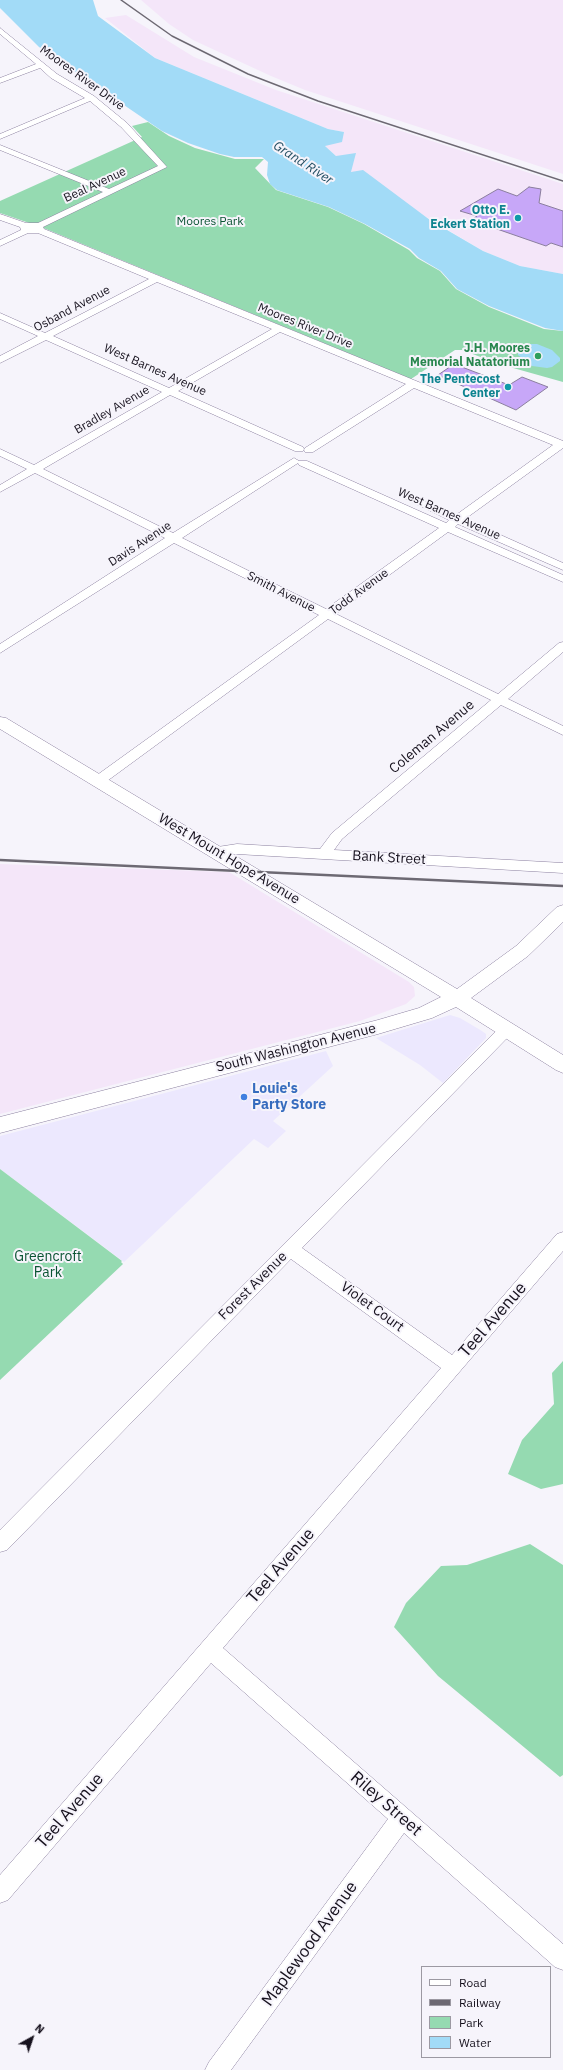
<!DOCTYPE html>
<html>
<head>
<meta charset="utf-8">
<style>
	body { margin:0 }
	#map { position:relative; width:563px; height:2070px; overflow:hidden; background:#f6f4fb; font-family:"IBM Plex Sans",sans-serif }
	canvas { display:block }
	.legend { position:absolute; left:421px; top:1966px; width:130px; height:92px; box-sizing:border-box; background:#f6f4fb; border:1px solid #9c99a2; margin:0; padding:5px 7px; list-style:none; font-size:12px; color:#16111d }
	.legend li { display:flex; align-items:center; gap:8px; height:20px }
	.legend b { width:20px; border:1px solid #9c99a2 }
	.north { position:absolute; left:12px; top:2018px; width:40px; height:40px; -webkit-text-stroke:3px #f6f4fb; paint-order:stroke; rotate:40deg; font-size:11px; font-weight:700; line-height:16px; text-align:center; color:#16111d }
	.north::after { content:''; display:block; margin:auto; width:14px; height:18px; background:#16111d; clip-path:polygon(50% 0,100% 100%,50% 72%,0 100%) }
</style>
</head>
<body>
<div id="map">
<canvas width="563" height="2070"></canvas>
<ul class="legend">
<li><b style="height:5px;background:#fff"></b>Road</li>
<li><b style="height:5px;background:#6d6973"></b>Railway</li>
<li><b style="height:11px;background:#95dab1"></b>Park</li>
<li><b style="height:11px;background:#a2dbf7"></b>Water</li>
</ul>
<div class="north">N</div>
</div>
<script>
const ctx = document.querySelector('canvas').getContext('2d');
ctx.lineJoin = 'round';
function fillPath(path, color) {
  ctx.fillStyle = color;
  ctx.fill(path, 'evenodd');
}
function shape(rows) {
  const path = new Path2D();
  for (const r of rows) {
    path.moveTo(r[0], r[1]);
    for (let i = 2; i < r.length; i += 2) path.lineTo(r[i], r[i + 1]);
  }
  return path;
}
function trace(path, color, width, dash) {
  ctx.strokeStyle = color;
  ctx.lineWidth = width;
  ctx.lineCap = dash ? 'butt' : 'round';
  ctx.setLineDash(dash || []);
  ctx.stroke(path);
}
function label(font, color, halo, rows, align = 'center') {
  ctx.font = font + ' "IBM Plex Sans",sans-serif';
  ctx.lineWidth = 4;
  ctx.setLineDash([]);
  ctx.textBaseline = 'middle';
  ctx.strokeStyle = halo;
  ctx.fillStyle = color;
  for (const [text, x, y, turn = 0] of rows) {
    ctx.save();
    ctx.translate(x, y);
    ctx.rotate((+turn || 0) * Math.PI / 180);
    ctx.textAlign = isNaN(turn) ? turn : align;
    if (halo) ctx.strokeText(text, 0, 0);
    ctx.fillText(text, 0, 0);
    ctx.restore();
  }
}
const commercial = shape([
	[450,1015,460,1018,482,1031,486,1034,486,1038,443,1083,420,1065,376,1038],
	[326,1051,333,1066,273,1121,286,1131,268,1148,254,1139,124,1262,0,1169,0,1136]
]);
const industrial = shape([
	[141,0,563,0,563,174,305,90,271,76,193,40,169,24],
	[126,15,194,57,276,90,563,184,563,274,520,266,483,251,351,172,353,160,336,156,324,145,344,132,328,129,155,58,105,18],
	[0,864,229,872,409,982,414,987,415,996,406,1004,360,1021,0,1114]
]);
const green = shape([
	[148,122,169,136,195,148,235,159,264,159,255,168,276,190,328,207,364,224,409,250,417,258,440,271,456,289,489,307,544,329,563,331,563,382,499,364,462,350,455,350,411,379,41,227,0,213,0,201,142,137,132,126],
	[0,1169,122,1261,121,1262,123,1264,0,1380],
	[563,1361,563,1484,541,1489,508,1474,522,1440,554,1404,552,1373],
	[530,1544,563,1565,563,1775,560,1777,438,1676,394,1627,406,1603,441,1566,467,1565]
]);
const water = shape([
	[0,0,93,0,98,16,155,58,328,129,344,132,342,142,325,146,336,156,356,153,351,172,363,170,430,220,483,251,520,266,563,274,563,331,545,328,489,306,457,289,441,271,419,258,410,249,365,224,329,207,277,190,270,184,267,175,268,162,262,157,234,157,220,154,188,143,162,131,39,47,0,8],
	[527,344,537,344,552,350,560,358,560,361,552,367,547,368,532,366,518,355,518,351,520,348]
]);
const building = shape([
	[529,187,541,189,539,203,563,211,563,247,551,243,546,246,471,220,477,216,460,211,498,189,517,196,529,187],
	[454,364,509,385,522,377,548,387,516,410,438,375,454,364]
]);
const minor = shape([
	[0,28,57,74,94,96,127,123,167,167,43,227,44,229,563,441,563,448,465,519,563,563,563,570,458,524,455,527,563,575,563,582,448,532,336,614,498,694,559,643,563,642,563,652,508,699,563,726,563,735,501,705,342,839,334,850,563,863,563,873,237,854,216,856,211,854,209,851,211,848,237,844,320,849,332,833,491,700,328,619,103,784,93,784,92,781,93,778,319,615,174,543,0,653,0,644,165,538,35,473,0,492,0,485,27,469,0,456,0,449,34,465,162,392,46,340,0,363,0,356,38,336,0,319,0,313,45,333,149,279,38,233,28,233,0,246,0,240,21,230,20,227,0,220,0,214,26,223,38,223,103,192,0,150,0,145,109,189,158,166,121,127,90,101,0,139,0,134,85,98,51,78,40,68,0,83,0,78,36,64,0,34,0,28],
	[157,282,272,329,169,388,53,336,157,282],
	[280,332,406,384,305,448,304,450,305,452,313,452,414,388,553,445,456,515,411,495,407,494,402,497,449,520,446,523,307,461,299,461,294,458,173,533,43,469,170,395,295,451,303,451,304,449,303,447,178,391,280,332],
	[298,463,299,465,439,528,326,609,182,538,298,463],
	[507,1023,512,1025,514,1029,512,1033,302,1248,452,1355,557,1234,563,1232,563,1251,223,1648,563,1944,563,1970,555,1967,404,1833,231,2070,205,2070,209,2062,388,1819,211,1663,8,1900,0,1903,0,1875,441,1368,291,1259,7,1550,0,1552,0,1530,502,1025,507,1023]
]);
const tertiary = shape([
	[0,717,6,718,457,989,516,946,557,907,563,905,563,922,528,956,471,998,563,1055,563,1073,556,1070,456,1007,432,1018,378,1034,0,1133,0,1117,378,1020,419,1008,441,997,0,729,0,717]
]);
const railFar1 = shape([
	[121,0,172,36,248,74,318,101,563,181]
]);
const rail = shape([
	[0,860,563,886]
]);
const markers = [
	[518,218,4,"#0f9aa8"],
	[538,356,4,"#2e9e5b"],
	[508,387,4,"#0f9aa8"],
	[244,1097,4,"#3f7fe0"]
];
const farStreetnames = [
	["Moores River Drive",82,78,36],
	["Beal Avenue",95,185,-25],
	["Osband Avenue",72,309,-28],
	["Moores River Drive",305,326,22],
	["West Barnes Avenue",155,370,24],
	["Bradley Avenue",112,410,-30],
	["West Barnes Avenue",449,514,24],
	["Davis Avenue",140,544,-33],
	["Smith Avenue",281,592,27],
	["Todd Avenue",359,592,-36]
];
const farCulturenames = [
	["Otto E.",510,211],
	["Eckert Station",510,225],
	["The Pentecost",500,380],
	["Center",500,394]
];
const farParknames = [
	["Moores Park",210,222]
];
const farLeisurenames = [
	["J.H. Moores",530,349],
	["Memorial Natatorium",530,363]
];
const farWaternames = [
	["Grand River",303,163,33]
];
const streetNames = [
	["Coleman Avenue",432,737,-40],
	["Bank Street",389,858,3],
	["West Mount Hope Avenue",229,859,31],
	["South Washington Avenue",296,1048,-14],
	["Forest Avenue",253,1286,-45],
	["Violet Court",372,1307,36]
];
const shopNames = [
	["Louie's",252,1089],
	["Party Store",252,1105]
];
const parkNames = [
	["Greencroft",48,1257],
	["Park",48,1273]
];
const nearStreetnames = [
	["Teel Avenue",493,1320,-49],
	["Teel Avenue",281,1566,-49],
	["Riley Street",386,1804,41],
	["Teel Avenue",70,1811,-49],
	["Maplewood Avenue",310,1944,-54]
];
fillPath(commercial, '#ece8fe');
fillPath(industrial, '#f4e6f9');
fillPath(green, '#95dab1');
fillPath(water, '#a2dbf7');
fillPath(building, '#c7a7f8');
trace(building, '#8b7f9e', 1);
trace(minor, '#8c81a0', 1);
trace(tertiary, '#8c81a0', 1);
fillPath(minor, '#fff');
fillPath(tertiary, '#fff');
trace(railFar1, '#6d6973', 1.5);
trace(rail, '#6d6973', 2.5);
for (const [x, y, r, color] of markers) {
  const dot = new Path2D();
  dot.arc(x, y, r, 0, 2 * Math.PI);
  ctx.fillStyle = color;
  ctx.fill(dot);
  trace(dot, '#f6f4fb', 1.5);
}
label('12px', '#16111d', '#f6f4fb', farStreetnames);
label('bold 12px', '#0d838f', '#f6f4fb', farCulturenames, 'right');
label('12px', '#0a5433', '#f6f4fb', farParknames);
label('bold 12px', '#27864d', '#f6f4fb', farLeisurenames, 'right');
label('italic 13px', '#224e62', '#f6f4fb', farWaternames);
label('14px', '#16111d', '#f6f4fb', streetNames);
label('bold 14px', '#366cbe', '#f6f4fb', shopNames, 'left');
label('14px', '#0a5433', '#f6f4fb', parkNames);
label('17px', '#16111d', '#f6f4fb', nearStreetnames);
</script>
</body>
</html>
